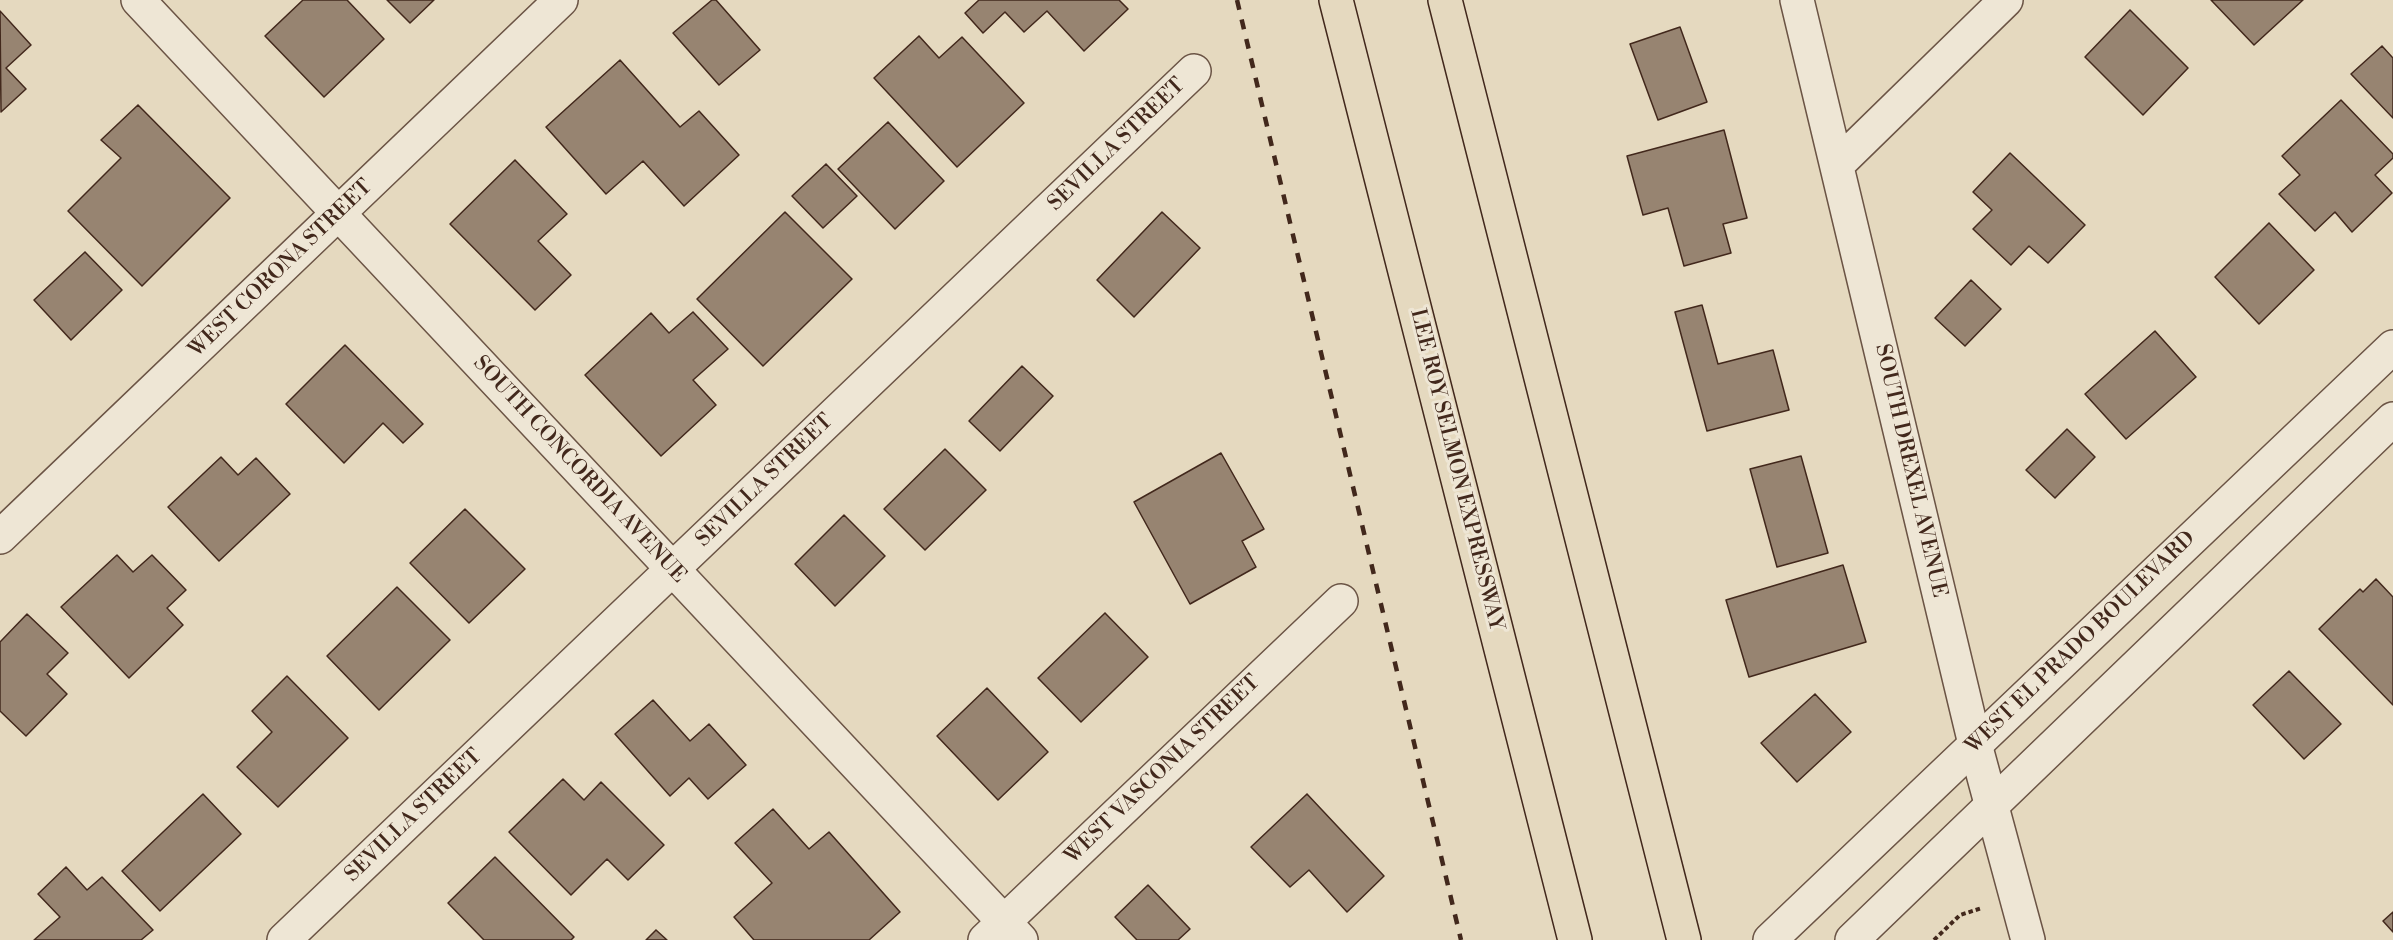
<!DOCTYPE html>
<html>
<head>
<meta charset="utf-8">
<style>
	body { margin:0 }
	canvas { display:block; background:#e5d9bf }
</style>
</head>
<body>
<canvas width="2393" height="940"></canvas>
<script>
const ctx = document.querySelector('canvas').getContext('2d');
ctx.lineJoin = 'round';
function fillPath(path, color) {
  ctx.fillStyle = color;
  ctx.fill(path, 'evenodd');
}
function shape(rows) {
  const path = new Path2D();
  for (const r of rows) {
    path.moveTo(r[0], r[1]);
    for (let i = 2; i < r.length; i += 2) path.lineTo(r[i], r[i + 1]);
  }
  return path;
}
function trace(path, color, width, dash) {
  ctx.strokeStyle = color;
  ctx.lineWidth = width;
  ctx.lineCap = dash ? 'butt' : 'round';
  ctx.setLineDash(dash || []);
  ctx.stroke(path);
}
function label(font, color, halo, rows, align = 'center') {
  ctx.font = font + ' "Libre Bodoni",serif';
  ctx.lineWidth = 6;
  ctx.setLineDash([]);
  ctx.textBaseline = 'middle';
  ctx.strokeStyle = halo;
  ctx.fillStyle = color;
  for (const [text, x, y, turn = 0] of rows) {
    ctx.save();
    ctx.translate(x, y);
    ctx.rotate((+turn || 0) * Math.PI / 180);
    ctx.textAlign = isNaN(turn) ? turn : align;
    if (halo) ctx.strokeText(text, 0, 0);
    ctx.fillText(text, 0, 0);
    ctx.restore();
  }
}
const building = shape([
	[303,0,347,0,384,39,324,97,265,36,303,0],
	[387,0,434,0,410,23,387,0],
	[712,0,716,0,760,50,719,85,673,33,712,0],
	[979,0,1119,0,1128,9,1084,51,1047,11,1024,32,1005,12,983,33,965,13,979,0],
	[2211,0,2303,0,2254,45,2211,0],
	[2130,10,2188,68,2143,115,2085,57,2130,10],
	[0,11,31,45,6,68,26,89,1,112,0,11],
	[1680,27,1707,102,1658,120,1630,44,1680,27],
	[919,36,939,58,962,37,1024,103,957,167,874,78,919,36],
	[2382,46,2393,58,2393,118,2351,74,2382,46],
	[620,60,680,127,699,111,739,155,684,206,643,161,606,194,546,127,620,60],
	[2341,100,2393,154,2393,158,2375,175,2392,193,2352,232,2335,212,2315,231,2279,194,2300,175,2282,156,2341,100],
	[138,105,230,198,142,286,68,211,121,158,101,140,138,105],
	[888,122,944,181,895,229,838,169,888,122],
	[1724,130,1747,218,1723,224,1731,253,1684,266,1668,208,1643,215,1627,156,1724,130],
	[2010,153,2085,225,2048,263,2029,246,2011,265,1973,229,1992,210,1973,192,2010,153],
	[515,160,567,214,538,241,571,275,535,310,450,224,515,160],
	[826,164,857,196,823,228,792,196,826,164],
	[785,212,852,279,763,366,697,299,785,212],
	[1162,212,1200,248,1134,317,1097,280,1162,212],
	[2269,223,2314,270,2259,324,2215,277,2269,223],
	[85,252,122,290,71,340,34,300,85,252],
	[1971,280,2001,309,1965,346,1935,318,1971,280],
	[1702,305,1718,364,1773,350,1789,410,1707,431,1675,312,1702,305],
	[693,312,728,349,693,380,716,405,661,456,585,375,651,313,669,333,693,312],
	[2155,331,2196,377,2126,439,2085,394,2155,331],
	[345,345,423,424,403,443,383,423,344,463,286,404,345,345],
	[1022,366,1053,396,1000,451,969,421,1022,366],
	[2067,429,2095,457,2055,498,2026,470,2067,429],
	[945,449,986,490,925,550,884,509,945,449],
	[1221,453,1264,529,1242,541,1256,567,1190,604,1134,502,1221,453],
	[1801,456,1828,553,1777,567,1750,469,1801,456],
	[221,457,238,475,256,458,290,494,219,561,168,507,221,457],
	[465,509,525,569,469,623,410,563,465,509],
	[844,515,885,556,835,606,795,564,844,515],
	[117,555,133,572,152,555,186,590,167,608,183,625,129,678,61,607,117,555],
	[1843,565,1866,642,1749,677,1726,600,1843,565],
	[2376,579,2393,597,2393,705,2319,629,2360,589,2363,592,2376,579],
	[397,587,450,640,379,710,327,656,397,587],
	[1105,613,1148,657,1081,722,1038,678,1105,613],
	[27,614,68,653,47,674,67,694,26,736,0,711,0,642,27,614],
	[2289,671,2341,724,2304,759,2253,705,2289,671],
	[287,676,348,738,278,807,237,767,272,732,252,711,287,676],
	[987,688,1048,752,998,800,937,736,987,688],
	[1815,694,1851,732,1797,782,1761,743,1815,694],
	[653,700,690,741,709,724,746,765,708,799,689,778,670,796,615,734,653,700],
	[563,779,584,800,601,782,664,845,628,880,607,859,571,895,509,832,563,779],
	[203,794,241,834,160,911,122,871,203,794],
	[1307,794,1384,876,1347,912,1309,870,1290,887,1251,847,1307,794],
	[773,809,809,849,829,832,900,912,869,940,754,940,734,917,772,883,735,843,773,809],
	[495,857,574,937,571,940,484,940,448,903,495,857],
	[66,867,87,890,102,877,153,930,141,940,34,940,60,917,38,894,66,867],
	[1148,885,1190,929,1178,940,1137,940,1115,917,1148,885],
	[2393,912,2393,932,2383,921,2393,912],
	[656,930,667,940,646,940,656,930]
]);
const path = shape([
	[1934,940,1960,915,1982,908]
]);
const minor = shape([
	[138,0,1021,940],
	[1797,0,1975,744,2028,940],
	[1838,164,2006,0],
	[0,537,561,0],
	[284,940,1194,71],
	[985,940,1341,601]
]);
const tertiary = shape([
	[1770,940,2393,347],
	[1852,940,2393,419]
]);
const motorway = shape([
	[1336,0,1575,940],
	[1445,0,1684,940]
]);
const rail = shape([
	[1237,0,1461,940]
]);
const streetNames = [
	["SEVILLA STREET",1117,145,-44],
	["WEST CORONA STREET",281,269,-44],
	["SOUTH CONCORDIA AVENUE",579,470,47],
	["LEE ROY SELMON EXPRESSWAY",1456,470,76],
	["SOUTH DREXEL AVENUE",1910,471,77],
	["SEVILLA STREET",765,481,-44],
	["WEST EL PRADO BOULEVARD",2081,643,-44],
	["WEST VASCONIA STREET",1163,770,-44],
	["SEVILLA STREET",414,816,-44]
];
fillPath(building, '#978471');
trace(building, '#42281c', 1.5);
trace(minor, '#6b5445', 36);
trace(tertiary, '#6b5445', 36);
trace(motorway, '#42281c', 36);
trace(path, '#42281c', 4, [4.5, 3]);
trace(minor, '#eee6d5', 33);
trace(tertiary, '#eee6d5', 33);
trace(motorway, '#e5d9bf', 33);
trace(rail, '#42281c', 4.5, [10, 10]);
label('21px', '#42281c', '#eee6d5', streetNames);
</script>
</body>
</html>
